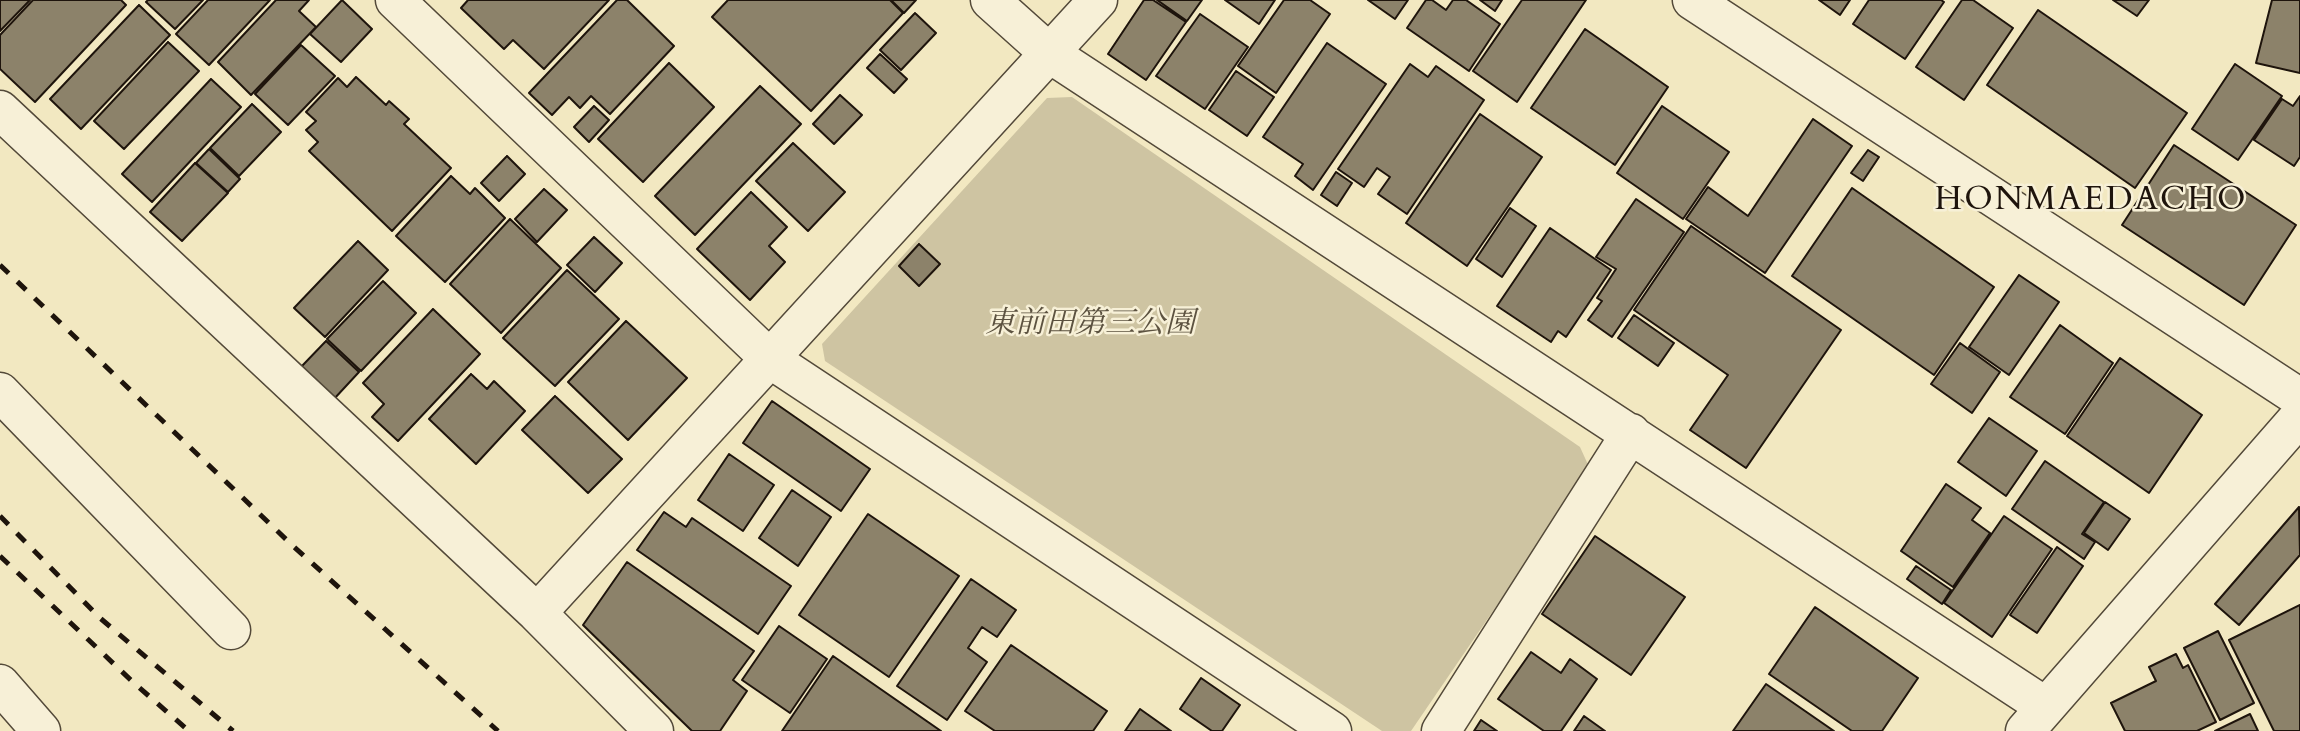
<!DOCTYPE html>
<html>
<head>
<meta charset="utf-8">
<style>
	body { margin:0 }
	canvas { display:block; background:#f2e8c1 }
</style>
</head>
<body>
<canvas width="2300" height="731"></canvas>
<script>
const ctx = document.querySelector('canvas').getContext('2d');
ctx.lineJoin = 'round';
function fillPath(path, color) {
  ctx.fillStyle = color;
  ctx.fill(path, 'evenodd');
}
function shape(rows) {
  const path = new Path2D();
  for (const r of rows) {
    path.moveTo(r[0], r[1]);
    for (let i = 2; i < r.length; i += 2) path.lineTo(r[i], r[i + 1]);
  }
  return path;
}
function trace(path, color, width, dash) {
  ctx.strokeStyle = color;
  ctx.lineWidth = width;
  ctx.lineCap = dash ? 'butt' : 'round';
  ctx.setLineDash(dash || []);
  ctx.stroke(path);
}
function label(font, color, halo, rows, align = 'center') {
  ctx.font = font + ' Cardo,"Noto Serif JP",serif';
  ctx.lineWidth = 5;
  ctx.setLineDash([]);
  ctx.textBaseline = 'middle';
  ctx.strokeStyle = halo;
  ctx.fillStyle = color;
  for (const [text, x, y, turn = 0] of rows) {
    ctx.save();
    ctx.translate(x, y);
    ctx.rotate((+turn || 0) * Math.PI / 180);
    ctx.textAlign = isNaN(turn) ? turn : align;
    if (halo) ctx.strokeText(text, 0, 0);
    ctx.fillText(text, 0, 0);
    ctx.restore();
  }
}
const green = shape([
	[1072,97,1580,447,1590,469,1411,731,1382,731,825,361,822,344,1047,98]
]);
const building = shape([
	[0,0,30,0,0,31,0,0],
	[33,0,121,0,126,5,35,102,0,69,0,35,33,0],
	[148,0,203,0,175,29,146,2,148,0],
	[208,0,270,0,209,65,176,34,208,0],
	[276,0,309,0,299,11,316,27,251,95,218,62,276,0],
	[342,0,372,29,341,62,310,34,342,0],
	[468,0,609,0,544,69,513,40,504,49,461,8,468,0],
	[617,0,627,0,674,46,610,114,591,96,580,108,569,97,552,115,529,93,617,0],
	[728,0,890,0,903,13,811,111,712,17,728,0],
	[891,0,916,0,904,13,891,0],
	[1144,0,1153,0,1186,22,1146,80,1108,54,1144,0],
	[1157,0,1202,0,1187,21,1157,0],
	[1225,0,1275,0,1259,24,1225,0],
	[1284,0,1310,0,1330,14,1276,93,1238,66,1284,0],
	[1368,0,1408,0,1395,19,1368,0],
	[1426,0,1432,0,1446,10,1453,0,1466,0,1500,24,1469,71,1407,28,1426,0],
	[1480,0,1502,0,1495,11,1480,0],
	[1522,0,1586,0,1517,102,1473,71,1522,0],
	[1819,0,1850,0,1840,15,1819,0],
	[1869,0,1941,0,1944,2,1905,59,1853,24,1869,0],
	[1962,0,1973,0,2013,28,1964,100,1916,67,1962,0],
	[2113,0,2149,0,2137,16,2113,0],
	[2272,0,2300,0,2300,73,2256,63,2272,0],
	[139,5,170,35,81,129,50,99,139,5],
	[2038,10,2187,113,2135,188,1987,85,2038,10],
	[915,13,936,33,901,70,880,50,915,13],
	[1200,14,1248,47,1205,109,1156,76,1200,14],
	[1585,29,1668,87,1615,165,1531,108,1585,29],
	[168,42,199,71,124,149,94,121,168,42],
	[1327,43,1386,84,1313,190,1295,176,1303,164,1263,137,1327,43],
	[301,45,335,76,288,125,255,94,301,45],
	[880,54,907,79,894,93,867,68,880,54],
	[669,63,714,107,643,182,598,139,669,63],
	[1410,64,1428,77,1436,66,1484,100,1407,214,1378,194,1390,177,1377,168,1364,187,1338,169,1410,64],
	[2235,64,2282,96,2238,160,2192,129,2235,64],
	[1236,71,1274,97,1247,136,1209,110,1236,71],
	[356,77,386,105,389,101,409,119,404,124,451,168,392,231,309,151,318,142,306,130,316,121,306,112,338,78,347,87,356,77],
	[211,79,241,107,152,202,122,174,211,79],
	[760,86,801,124,695,235,655,196,760,86],
	[840,95,862,115,834,144,813,124,840,95],
	[2300,96,2300,157,2294,166,2254,140,2282,99,2293,106,2300,96],
	[252,104,281,132,239,176,210,148,252,104],
	[594,106,609,120,589,142,574,127,594,106],
	[1662,106,1729,152,1683,219,1617,173,1662,106],
	[1480,114,1542,157,1467,266,1406,223,1480,114],
	[1813,119,1852,146,1765,273,1686,219,1708,187,1748,216,1813,119],
	[793,143,845,192,808,231,756,181,793,143],
	[2174,145,2296,225,2244,305,2122,225,2174,145],
	[209,149,240,179,228,192,196,163,209,149],
	[1868,150,1879,157,1863,181,1851,173,1868,150],
	[507,156,525,174,499,201,481,183,507,156],
	[195,163,228,193,182,241,150,212,195,163],
	[1336,172,1352,183,1337,206,1321,195,1336,172],
	[451,176,470,194,475,188,505,218,445,282,396,236,451,176],
	[1852,188,1994,287,1934,375,1792,276,1852,188],
	[544,189,567,210,537,242,515,219,544,189],
	[751,192,787,227,769,246,785,262,750,300,697,249,751,192],
	[1636,199,1684,232,1612,337,1588,320,1602,301,1597,298,1616,269,1596,257,1636,199],
	[1510,208,1536,226,1502,277,1476,259,1510,208],
	[510,219,561,268,501,333,450,284,510,219],
	[1691,226,1841,330,1746,468,1690,430,1728,375,1634,310,1691,226],
	[1550,228,1611,270,1566,337,1558,331,1551,342,1497,306,1550,228],
	[594,237,622,263,595,292,567,265,594,237],
	[358,241,388,270,325,337,294,308,358,241],
	[919,244,940,264,919,286,899,266,919,244],
	[567,270,619,319,555,386,503,338,567,270],
	[2019,275,2059,302,2009,375,1969,347,2019,275],
	[383,281,416,313,361,371,327,339,383,281],
	[433,309,480,354,398,441,372,417,384,404,363,383,433,309],
	[1634,315,1674,343,1658,366,1618,338,1634,315],
	[626,321,687,378,628,440,568,382,626,321],
	[2060,325,2113,363,2065,434,2010,397,2060,325],
	[326,341,359,372,334,399,301,367,326,341],
	[1960,343,2000,372,1972,413,1931,384,1960,343],
	[2120,358,2202,415,2149,493,2067,436,2120,358],
	[471,374,487,389,494,381,525,411,476,464,429,419,471,374],
	[555,396,622,459,588,493,522,430,555,396],
	[772,401,870,469,841,511,743,443,772,401],
	[1989,418,2037,451,2006,496,1958,462,1989,418],
	[729,454,774,485,743,531,698,500,729,454],
	[2045,461,2104,502,2082,534,2095,542,2084,559,2012,509,2045,461],
	[1946,484,1981,508,1972,520,1990,533,1953,587,1901,551,1946,484],
	[792,490,831,517,798,566,759,538,792,490],
	[2105,502,2130,519,2108,550,2084,533,2105,502],
	[2299,507,2300,555,2239,625,2215,604,2299,507],
	[664,512,686,527,692,518,791,586,758,634,637,550,664,512],
	[868,514,959,576,889,677,799,615,868,514],
	[2004,516,2052,549,1992,637,1944,603,2004,516],
	[1595,536,1685,597,1631,675,1542,614,1595,536],
	[2057,547,2083,566,2037,633,2010,615,2057,547],
	[627,562,754,651,733,680,747,691,720,731,692,731,583,625,627,562],
	[1916,566,1951,590,1942,604,1907,579,1916,566],
	[971,579,1016,610,997,637,982,627,968,648,987,662,947,720,897,686,971,579],
	[2300,605,2300,731,2274,731,2229,640,2300,605],
	[1815,607,1918,678,1882,731,1852,731,1769,674,1815,607],
	[779,626,827,659,790,713,742,680,779,626],
	[2218,631,2254,703,2220,720,2184,648,2218,631],
	[1011,645,1107,711,1093,731,995,731,965,711,1011,645],
	[1531,652,1561,673,1570,659,1597,679,1561,731,1544,731,1498,699,1531,652],
	[2176,654,2183,668,2188,665,2216,722,2197,731,2125,731,2111,703,2156,681,2149,667,2176,654],
	[833,656,941,731,782,731,833,656],
	[1201,678,1240,705,1222,731,1212,731,1180,709,1201,678],
	[1766,684,1834,731,1733,731,1766,684],
	[1140,709,1171,731,1125,731,1140,709],
	[2250,714,2258,731,2215,731,2250,714],
	[1584,716,1605,731,1574,731,1584,716],
	[1481,720,1497,731,1474,731,1481,720]
]);
const minor = shape([
	[395,0,770,359,1332,731],
	[990,0,1049,53,2046,707],
	[1692,0,2300,398],
	[0,110,537,613,1098,0],
	[0,392,231,630],
	[537,613,654,731],
	[0,684,41,731],
	[1441,731,1631,433],
	[2025,731,2300,416]
]);
const rail = shape([
	[0,265,293,546,498,731],
	[0,516,100,618,233,731],
	[0,556,134,683,189,731]
]);
const parkNames = [
	["東前田第三公園",1090,325]
];
const quarterNames = [
	["HONMAEDACHO",2091,201]
];
fillPath(green, '#cec4a2');
fillPath(building, '#8c826a');
trace(building, '#1e140c', 2);
trace(minor, '#534939', 41);
trace(minor, '#f7f0d7', 38);
trace(rail, '#1e140c', 5, [12, 12]);
label('italic 30px', '#5c5240', '#f7f0d7', parkNames);
ctx.letterSpacing = '2px';
label('33px', '#1e140c', '#f7f0d7', quarterNames);
ctx.letterSpacing = '0px';
</script>
</body>
</html>
